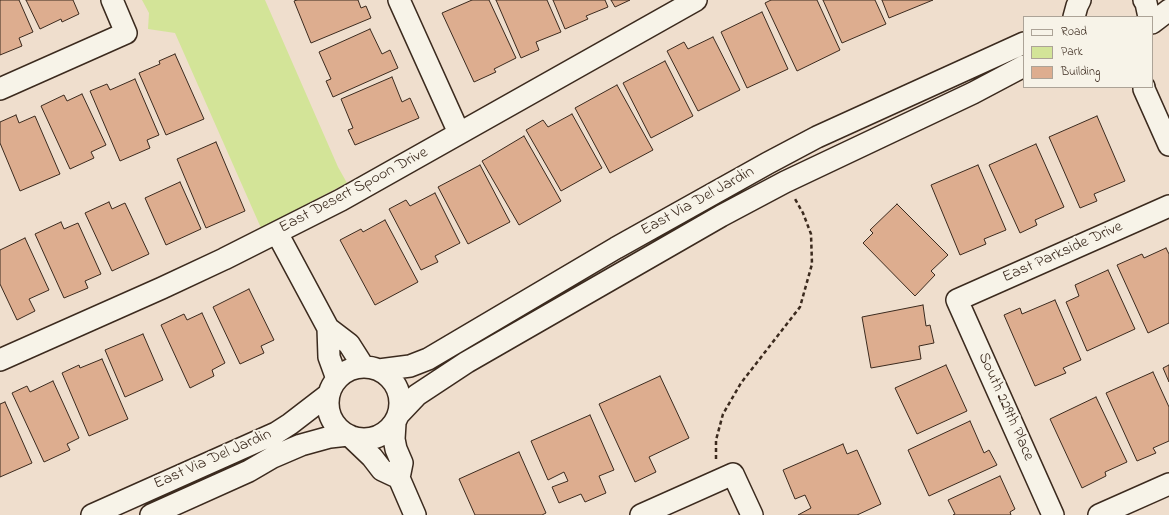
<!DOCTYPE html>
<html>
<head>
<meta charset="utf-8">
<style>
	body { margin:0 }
	#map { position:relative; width:1169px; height:515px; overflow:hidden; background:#efdecd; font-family:"Indie Flower",sans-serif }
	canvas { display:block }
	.legend { position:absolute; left:1023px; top:16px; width:130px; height:72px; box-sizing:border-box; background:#f7f3e8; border:1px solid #aca397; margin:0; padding:5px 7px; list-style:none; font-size:12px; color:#3b2a1e }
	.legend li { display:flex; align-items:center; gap:8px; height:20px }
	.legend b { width:20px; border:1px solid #aca397 }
</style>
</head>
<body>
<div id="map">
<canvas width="1169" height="515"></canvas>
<ul class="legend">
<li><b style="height:5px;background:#f7f3e8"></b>Road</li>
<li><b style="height:11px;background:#d3e498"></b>Park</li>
<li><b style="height:11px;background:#ddad8f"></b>Building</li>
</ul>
</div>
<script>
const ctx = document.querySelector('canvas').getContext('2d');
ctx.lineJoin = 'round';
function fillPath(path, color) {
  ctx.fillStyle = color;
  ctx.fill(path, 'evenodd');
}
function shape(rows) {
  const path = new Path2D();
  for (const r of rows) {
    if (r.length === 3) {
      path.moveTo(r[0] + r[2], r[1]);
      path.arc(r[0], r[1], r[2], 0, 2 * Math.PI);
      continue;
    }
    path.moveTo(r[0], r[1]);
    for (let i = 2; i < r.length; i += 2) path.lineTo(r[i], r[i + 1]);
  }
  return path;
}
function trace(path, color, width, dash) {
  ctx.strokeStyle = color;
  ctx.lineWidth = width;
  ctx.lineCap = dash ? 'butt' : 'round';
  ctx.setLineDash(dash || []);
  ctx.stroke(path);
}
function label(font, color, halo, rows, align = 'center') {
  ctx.font = font + ' "Indie Flower",sans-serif';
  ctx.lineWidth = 4;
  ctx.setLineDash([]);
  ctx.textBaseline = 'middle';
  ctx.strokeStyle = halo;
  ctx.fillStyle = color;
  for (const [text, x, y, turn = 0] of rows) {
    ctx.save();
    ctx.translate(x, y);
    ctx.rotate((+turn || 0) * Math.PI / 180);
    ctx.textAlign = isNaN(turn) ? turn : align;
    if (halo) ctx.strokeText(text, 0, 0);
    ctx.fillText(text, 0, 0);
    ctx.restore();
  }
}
const green = shape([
	[142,0,265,0,338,167,347,183,261,228,175,33,148,29,149,13]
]);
const building = shape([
	[0,0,19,0,33,32,19,38,22,46,0,55,0,0],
	[26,0,73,0,79,14,62,22,61,19,40,29,26,0],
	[297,0,358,0,361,8,366,6,371,18,311,43,294,1,297,0],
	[472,0,489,0,516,58,494,69,496,72,474,82,442,13,472,0],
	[496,0,547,0,561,32,536,42,539,50,521,58,496,0],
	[553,0,605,0,608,7,586,16,588,19,565,29,553,0],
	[611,0,630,0,615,7,611,0],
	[771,0,817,0,840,50,797,71,765,3,771,0],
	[823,0,875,0,886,24,842,43,823,0],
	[882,0,933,0,889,18,882,0],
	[762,12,788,69,747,88,721,32,762,12],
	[370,29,382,54,390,50,398,68,333,97,326,81,331,79,319,52,370,29],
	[713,37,740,90,698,111,667,51,684,42,688,49,713,37],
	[175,54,204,119,166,135,139,73,160,64,159,61,175,54],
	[665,61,693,116,651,138,623,83,665,61],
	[392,77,402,102,410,98,419,118,355,145,348,130,353,128,341,99,392,77],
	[135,79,159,135,147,140,150,148,120,161,90,91,107,84,110,90,135,79],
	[617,85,653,150,610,173,575,108,617,85],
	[82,94,106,145,91,152,94,158,70,169,41,106,64,95,67,101,82,94],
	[572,114,602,168,561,191,526,130,543,120,548,127,572,114],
	[16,115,19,123,35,116,60,174,20,191,0,143,0,122,16,115],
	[1097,116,1125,181,1094,194,1097,201,1080,208,1049,137,1097,116],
	[524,136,561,201,519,225,482,161,524,136],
	[216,142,245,211,206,228,177,159,216,142],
	[1036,144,1064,207,1035,220,1037,225,1020,233,989,165,1036,144],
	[480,165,510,222,468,244,438,187,480,165],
	[978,165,1006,230,984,239,986,244,960,255,931,185,978,165],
	[180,182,201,229,166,245,145,198,180,182],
	[435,193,460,243,435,256,438,262,421,270,389,209,406,200,410,206,435,193],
	[109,202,112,209,125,203,149,254,112,271,85,213,109,202],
	[897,204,948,255,931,271,935,275,915,296,863,243,873,233,870,230,897,204],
	[385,220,418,282,375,305,340,240,361,229,363,232,385,220],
	[61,222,64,229,78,223,101,274,85,281,88,288,64,298,35,234,61,222],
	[25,238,49,290,29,299,35,311,17,320,0,284,0,250,25,238],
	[1166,248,1169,254,1169,323,1148,333,1117,265,1142,254,1144,258,1166,248],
	[1108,270,1135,329,1087,351,1066,302,1079,296,1075,285,1108,270],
	[249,289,274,340,261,346,264,353,240,364,213,307,249,289],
	[1055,300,1081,360,1063,368,1066,373,1035,386,1004,315,1020,308,1022,314,1055,300],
	[923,305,926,326,930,325,934,343,919,346,921,359,871,368,862,317,923,305],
	[202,313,225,363,212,370,214,376,190,388,161,325,184,314,187,320,202,313],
	[143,334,163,380,125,397,105,350,143,334],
	[102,359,128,419,89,436,62,373,79,365,80,368,102,359],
	[946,365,967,411,917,434,895,388,946,365],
	[1169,365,1169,382,1163,368,1169,365],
	[1153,372,1169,407,1169,441,1153,448,1156,453,1137,461,1106,393,1153,372],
	[660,376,689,438,649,457,656,472,635,482,599,404,660,376],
	[53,381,79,438,67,444,70,450,44,462,12,393,27,386,30,392,53,381],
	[1096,397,1127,462,1105,472,1106,476,1082,488,1050,419,1096,397],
	[5,402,32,463,0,477,0,404,5,402],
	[590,415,614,470,599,476,606,493,585,502,581,494,559,503,552,487,568,481,564,472,548,480,531,441,590,415],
	[970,421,984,453,989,450,997,465,929,496,908,450,970,421],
	[843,444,847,454,857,450,881,504,857,515,798,515,811,508,805,495,795,499,783,470,843,444],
	[519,452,546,513,542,515,475,515,459,479,519,452],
	[1000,476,1015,509,1010,512,1011,515,953,515,955,514,948,500,1000,476]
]);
const path = shape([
	[716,459,716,440,723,414,741,383,800,307,812,264,811,234,803,213,795,199]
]);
const minor = shape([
	[399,0,459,133],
	[1144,0,1146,3,1149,17],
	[1074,17,1077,6,1080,0],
	[1152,23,1169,10],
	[1144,87,1144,89,1169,145],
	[0,89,126,33,112,0],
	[277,233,328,328,329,357,337,379],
	[328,328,349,344,363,366],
	[0,360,162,288,224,259,341,200,696,0],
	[364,403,36],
	[379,370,410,366,428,359,616,248,768,163,817,137,1024,43],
	[399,414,417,395,467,362,721,216,785,182,973,93,1024,66],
	[395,423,394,439,396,449,402,463,399,478,415,515],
	[350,436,372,457,382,470,399,478],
	[92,515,276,433,290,424,329,394],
	[151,515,249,471,273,457,301,445,330,437,348,435],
	[641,515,733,474,752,515],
	[1053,515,957,300,1169,206],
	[1099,515,1169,484]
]);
const streetNames = [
	["East Desert Spoon Drive",354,191,-28],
	["East Via Del Jardin",698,202,-29],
	["East Parkside Drive",1063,253,-24],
	["South 229th Place",1005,407,66],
	["East Via Del Jardin",213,460,-24]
];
fillPath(green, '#d3e498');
fillPath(building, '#ddad8f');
trace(building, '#3b2a1e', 1);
trace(minor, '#3b2a1e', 24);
trace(path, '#3b2a1e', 2.5, [4, 3]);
trace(minor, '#f7f3e8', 21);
label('16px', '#3b2a1e', '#f7f3e8', streetNames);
</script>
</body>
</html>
